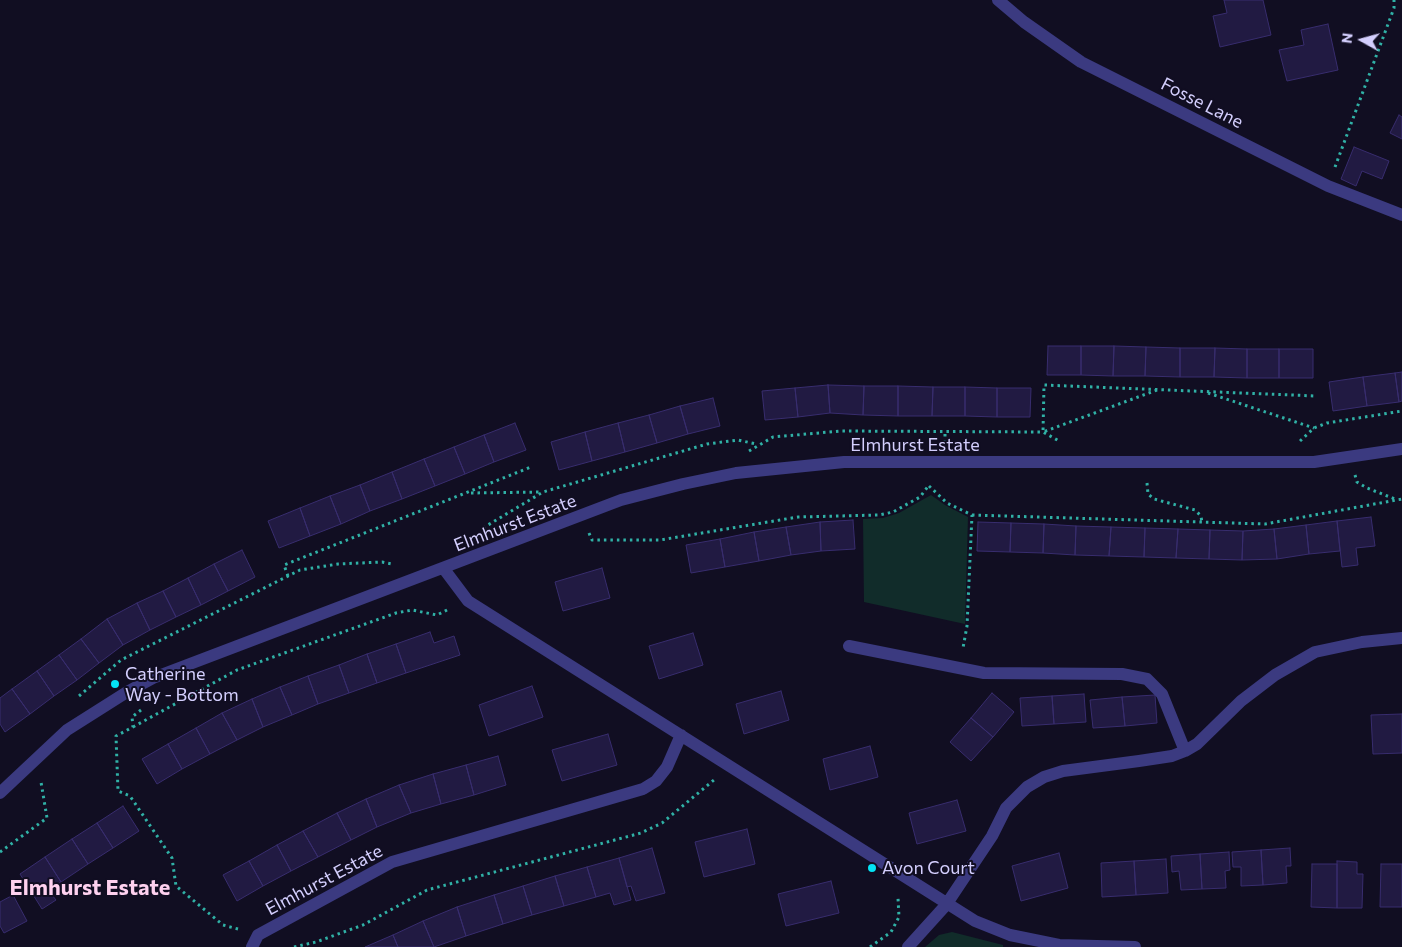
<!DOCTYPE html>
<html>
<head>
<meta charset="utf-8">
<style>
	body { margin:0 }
	#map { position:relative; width:1402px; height:947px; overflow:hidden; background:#110e22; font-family:Commissioner,sans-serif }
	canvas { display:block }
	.north { position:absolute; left:1337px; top:15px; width:50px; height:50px; -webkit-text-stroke:4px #110e22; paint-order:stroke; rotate:277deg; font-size:14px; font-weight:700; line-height:20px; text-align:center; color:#d4cffe }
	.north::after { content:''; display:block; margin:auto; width:18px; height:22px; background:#d4cffe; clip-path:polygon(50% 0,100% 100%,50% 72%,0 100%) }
</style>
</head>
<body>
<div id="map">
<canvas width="1402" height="947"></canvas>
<div class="north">N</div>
</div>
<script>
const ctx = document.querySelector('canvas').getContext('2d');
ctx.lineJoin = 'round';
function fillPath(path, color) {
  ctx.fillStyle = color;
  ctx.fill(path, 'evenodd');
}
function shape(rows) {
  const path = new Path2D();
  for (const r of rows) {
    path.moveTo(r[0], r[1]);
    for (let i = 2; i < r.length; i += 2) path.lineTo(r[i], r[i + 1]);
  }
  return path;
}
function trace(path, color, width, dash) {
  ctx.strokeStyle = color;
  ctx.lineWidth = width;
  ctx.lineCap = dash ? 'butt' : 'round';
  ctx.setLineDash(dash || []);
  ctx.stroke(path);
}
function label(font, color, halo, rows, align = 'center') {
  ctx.font = font + ' Commissioner,sans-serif';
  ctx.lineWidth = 4;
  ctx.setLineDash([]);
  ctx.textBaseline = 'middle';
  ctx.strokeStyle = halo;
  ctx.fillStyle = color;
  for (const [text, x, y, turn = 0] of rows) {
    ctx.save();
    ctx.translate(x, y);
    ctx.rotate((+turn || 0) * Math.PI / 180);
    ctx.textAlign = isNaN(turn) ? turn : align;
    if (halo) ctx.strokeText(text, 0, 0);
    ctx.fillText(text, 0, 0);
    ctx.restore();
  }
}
const green = shape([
	[931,495,945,505,968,517,965,624,864,602,863,519,883,518,899,513],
	[952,932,1003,945,1003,947,925,947,939,935]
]);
const building = shape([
	[1224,0,1263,0,1271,35,1220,47,1213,16,1227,13,1224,0],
	[1328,24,1338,70,1287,81,1279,50,1304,45,1301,30,1328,24],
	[1399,115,1402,117,1402,139,1390,133,1399,115],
	[1354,147,1389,161,1382,179,1362,171,1356,186,1341,179,1354,147],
	[1048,346,1081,346,1081,375,1047,375,1048,346],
	[1081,346,1114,346,1113,376,1081,375,1081,346],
	[1114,346,1146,347,1145,376,1113,376,1114,346],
	[1146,347,1180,348,1180,377,1145,376,1146,347],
	[1180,348,1215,348,1214,377,1180,377,1180,348],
	[1215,348,1247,349,1247,378,1214,377,1215,348],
	[1247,349,1279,349,1279,378,1247,378,1247,349],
	[1279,349,1313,349,1313,378,1279,378,1279,349],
	[1402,372,1402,401,1399,402,1395,373,1402,372],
	[1395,373,1399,402,1367,406,1363,377,1395,373],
	[1363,377,1367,406,1333,411,1329,382,1363,377],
	[828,385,864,386,863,415,830,413,828,385],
	[828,385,830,413,798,417,795,388,828,385],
	[864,386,898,386,898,416,863,415,864,386],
	[898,386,933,387,932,416,898,416,898,386],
	[933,387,965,387,965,416,932,416,933,387],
	[965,387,997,388,997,417,965,416,965,387],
	[795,388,798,417,765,420,762,391,795,388],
	[997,388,1031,388,1030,417,997,417,997,388],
	[713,398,720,426,688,434,680,406,713,398],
	[680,406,688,434,657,443,649,415,680,406],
	[649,415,657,443,625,452,618,423,649,415],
	[515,423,526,450,494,462,484,435,515,423],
	[618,423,625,452,592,461,585,432,618,423],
	[585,432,592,461,559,470,551,442,585,432],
	[484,435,494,462,465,474,454,447,484,435],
	[454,447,465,474,435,486,424,459,454,447],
	[424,459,435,486,402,499,392,472,424,459],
	[392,472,402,499,370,511,360,485,392,472],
	[360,485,370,511,341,524,330,496,360,485],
	[330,496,341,524,310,536,300,508,330,496],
	[300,508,310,536,279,548,268,521,300,508],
	[1371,517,1375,546,1356,548,1358,565,1342,567,1337,521,1371,517],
	[853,520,855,549,821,551,820,522,853,520],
	[1337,521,1340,551,1309,554,1306,525,1337,521],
	[820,522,821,551,791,555,786,527,820,522],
	[978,522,1011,523,1010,552,977,551,978,522],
	[1011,523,1044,524,1043,553,1010,552,1011,523],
	[1044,524,1076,526,1075,555,1043,553,1044,524],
	[1306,525,1309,554,1277,559,1274,529,1306,525],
	[1076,526,1111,527,1109,556,1075,555,1076,526],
	[786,527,791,555,759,561,754,532,786,527],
	[1111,527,1145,528,1144,557,1109,556,1111,527],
	[1145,528,1178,529,1176,558,1144,557,1145,528],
	[1178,529,1210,530,1209,559,1176,558,1178,529],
	[1274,529,1277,559,1242,560,1243,531,1274,529],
	[1210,530,1243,531,1242,560,1209,559,1210,530],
	[754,532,759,561,725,567,720,539,754,532],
	[720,539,725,567,691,573,686,545,720,539],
	[242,550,255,577,228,591,214,564,242,550],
	[214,564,228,591,201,605,188,578,214,564],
	[602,568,610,598,563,611,555,582,602,568],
	[188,578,201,605,176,617,163,591,188,578],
	[163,591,176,617,150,630,137,603,163,591],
	[137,603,150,630,123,645,107,619,137,603],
	[107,619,123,645,99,663,81,639,107,619],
	[430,632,434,643,454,636,460,655,406,673,396,644,430,632],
	[693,633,703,665,659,679,649,646,693,633],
	[81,639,99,663,77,680,59,655,81,639],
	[396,644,406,673,377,683,367,654,396,644],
	[367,654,377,683,349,693,339,665,367,654],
	[59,655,77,680,54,696,37,671,59,655],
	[339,665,349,693,318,704,308,676,339,665],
	[37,671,54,696,30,714,12,689,37,671],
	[308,676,318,704,292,715,280,687,308,676],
	[532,686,543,717,489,736,479,705,532,686],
	[280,687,292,715,263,727,252,699,280,687],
	[12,689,30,714,5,732,0,724,0,698,12,689],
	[781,691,789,720,744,734,736,704,781,691],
	[992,693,1014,712,993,737,971,718,992,693],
	[1084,694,1086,722,1054,724,1052,696,1084,694],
	[1155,695,1157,723,1125,726,1122,697,1155,695],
	[1052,696,1054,724,1022,726,1020,698,1052,696],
	[1122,697,1125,726,1093,728,1090,700,1122,697],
	[252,699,263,727,237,740,222,713,252,699],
	[222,713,237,740,210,754,196,728,222,713],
	[1402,714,1402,753,1373,754,1371,715,1402,714],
	[971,718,993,737,971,761,950,742,971,718],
	[196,728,210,754,182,769,168,744,196,728],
	[608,734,617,765,562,781,552,750,608,734],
	[168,744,182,769,157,784,142,759,168,744],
	[870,746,878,777,830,790,823,759,870,746],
	[498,756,506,785,474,795,466,765,498,756],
	[466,765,474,795,441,804,433,774,466,765],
	[433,774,441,804,411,813,399,785,433,774],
	[399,785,411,813,377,827,366,799,399,785],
	[366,799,377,827,351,840,337,813,366,799],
	[957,800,966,831,917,844,909,813,957,800],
	[123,806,139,831,113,848,97,823,123,806],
	[337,813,351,840,318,857,303,831,337,813],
	[97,823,113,848,88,864,72,839,97,823],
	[747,829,755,864,704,877,695,842,747,829],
	[303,831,318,857,291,871,277,845,303,831],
	[72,839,88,864,61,882,45,857,72,839],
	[277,845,291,871,263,886,249,861,277,845],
	[652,848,665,893,636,901,631,886,627,887,619,858,652,848],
	[1290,848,1291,866,1286,866,1287,883,1263,885,1261,850,1290,848],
	[1261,850,1263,885,1241,886,1241,867,1233,867,1232,852,1261,850],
	[1229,852,1230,870,1225,871,1226,888,1202,889,1200,854,1229,852],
	[1059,853,1068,888,1021,901,1012,866,1059,853],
	[1200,854,1202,889,1181,890,1179,871,1172,872,1171,856,1200,854],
	[45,857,61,882,48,890,56,900,42,909,20,874,45,857],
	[619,858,631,900,614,905,610,893,596,897,587,867,619,858],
	[1166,859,1168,893,1136,895,1134,861,1166,859],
	[249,861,263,886,237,901,223,875,249,861],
	[1134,861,1136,895,1102,897,1101,863,1134,861],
	[1337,861,1357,862,1357,874,1363,874,1362,908,1337,908,1337,861],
	[1312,864,1337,864,1337,908,1311,907,1312,864],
	[1381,864,1402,864,1402,907,1380,907,1381,864],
	[587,867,596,897,564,906,555,876,587,867],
	[555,876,564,906,532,915,523,886,555,876],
	[831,881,839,913,786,926,778,894,831,881],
	[523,886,532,915,503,924,494,895,523,886],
	[13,895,27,921,4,933,0,926,0,902,13,895],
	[494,895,503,924,466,936,457,907,494,895],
	[457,907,466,936,434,947,423,921,457,907],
	[423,921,434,947,398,947,393,935,423,921],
	[393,935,398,947,365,947,393,935]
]);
const path = shape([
	[1335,167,1394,8,1394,0],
	[1157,390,1043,432,1044,385,1316,396],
	[1208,393,1314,428],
	[1300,441,1314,428,1327,423,1402,411],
	[945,443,945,431],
	[749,451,773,437,841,431,1043,432,1059,441],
	[1355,475,1357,482,1367,488,1395,499],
	[1147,483,1148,494,1154,499,1195,510,1201,516,1202,523],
	[929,486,947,503,972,515,967,626,963,648],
	[471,493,542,492],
	[972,515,1265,524,1402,499],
	[483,528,543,492,707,444,738,440,756,444],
	[589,533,592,540,660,540,798,517,879,515,893,512,920,497,929,485],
	[288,576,284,565,531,467],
	[79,696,121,660,300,570,338,564,382,562,392,564],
	[141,710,132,717,133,727,116,736,118,791,130,796,172,858,176,886,223,925,238,929],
	[133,727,237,670,396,613,412,610,437,615,449,609],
	[0,852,47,818,41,782],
	[294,947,316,942,363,925,427,890,641,833,662,823,714,780],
	[870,947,891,932,899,917,898,898]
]);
const minor = shape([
	[998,0,1024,22,1081,62,1328,186,1402,215],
	[444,569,468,601,975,921,1010,935,1059,945,1135,947],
	[849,646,984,673,1122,674,1147,679,1162,694,1185,751],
	[0,793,67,730,127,692,153,678,621,500,683,484,736,473,844,462,1314,462,1402,449],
	[252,947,258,935,392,862,643,789,656,781,667,767,681,735],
	[908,947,946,905,992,836,1006,808,1027,787,1044,777,1063,771,1139,761,1172,756,1185,751,1197,744,1241,701,1275,675,1315,652,1362,642,1402,638]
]);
const markers = [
	[115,684,5,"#04e3f5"],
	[872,868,5,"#04e3f5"]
];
const streetNames = [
	["Fosse Lane",1202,103,27],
	["Elmhurst Estate",915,445],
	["Elmhurst Estate",515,523,-21],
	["Elmhurst Estate",324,880,-28]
];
const poiNames = [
	["Catherine",125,674],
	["Way - Bottom",125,695],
	["Avon Court",882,868]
];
const districtNames = [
	["Elmhurst Estate",90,888]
];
fillPath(green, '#112c2a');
fillPath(building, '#211a42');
trace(building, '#382d6e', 1);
trace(path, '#30b1a6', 3, [2.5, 4]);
trace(minor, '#3b3a80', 12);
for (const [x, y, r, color] of markers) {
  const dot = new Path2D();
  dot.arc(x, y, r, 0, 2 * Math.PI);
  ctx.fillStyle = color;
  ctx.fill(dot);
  trace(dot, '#110e22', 2);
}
label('18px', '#d4cffe', '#110e22', streetNames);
label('18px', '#d4cffe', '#110e22', poiNames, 'left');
label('bold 22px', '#fed1ef', '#110e22', districtNames);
</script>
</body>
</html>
